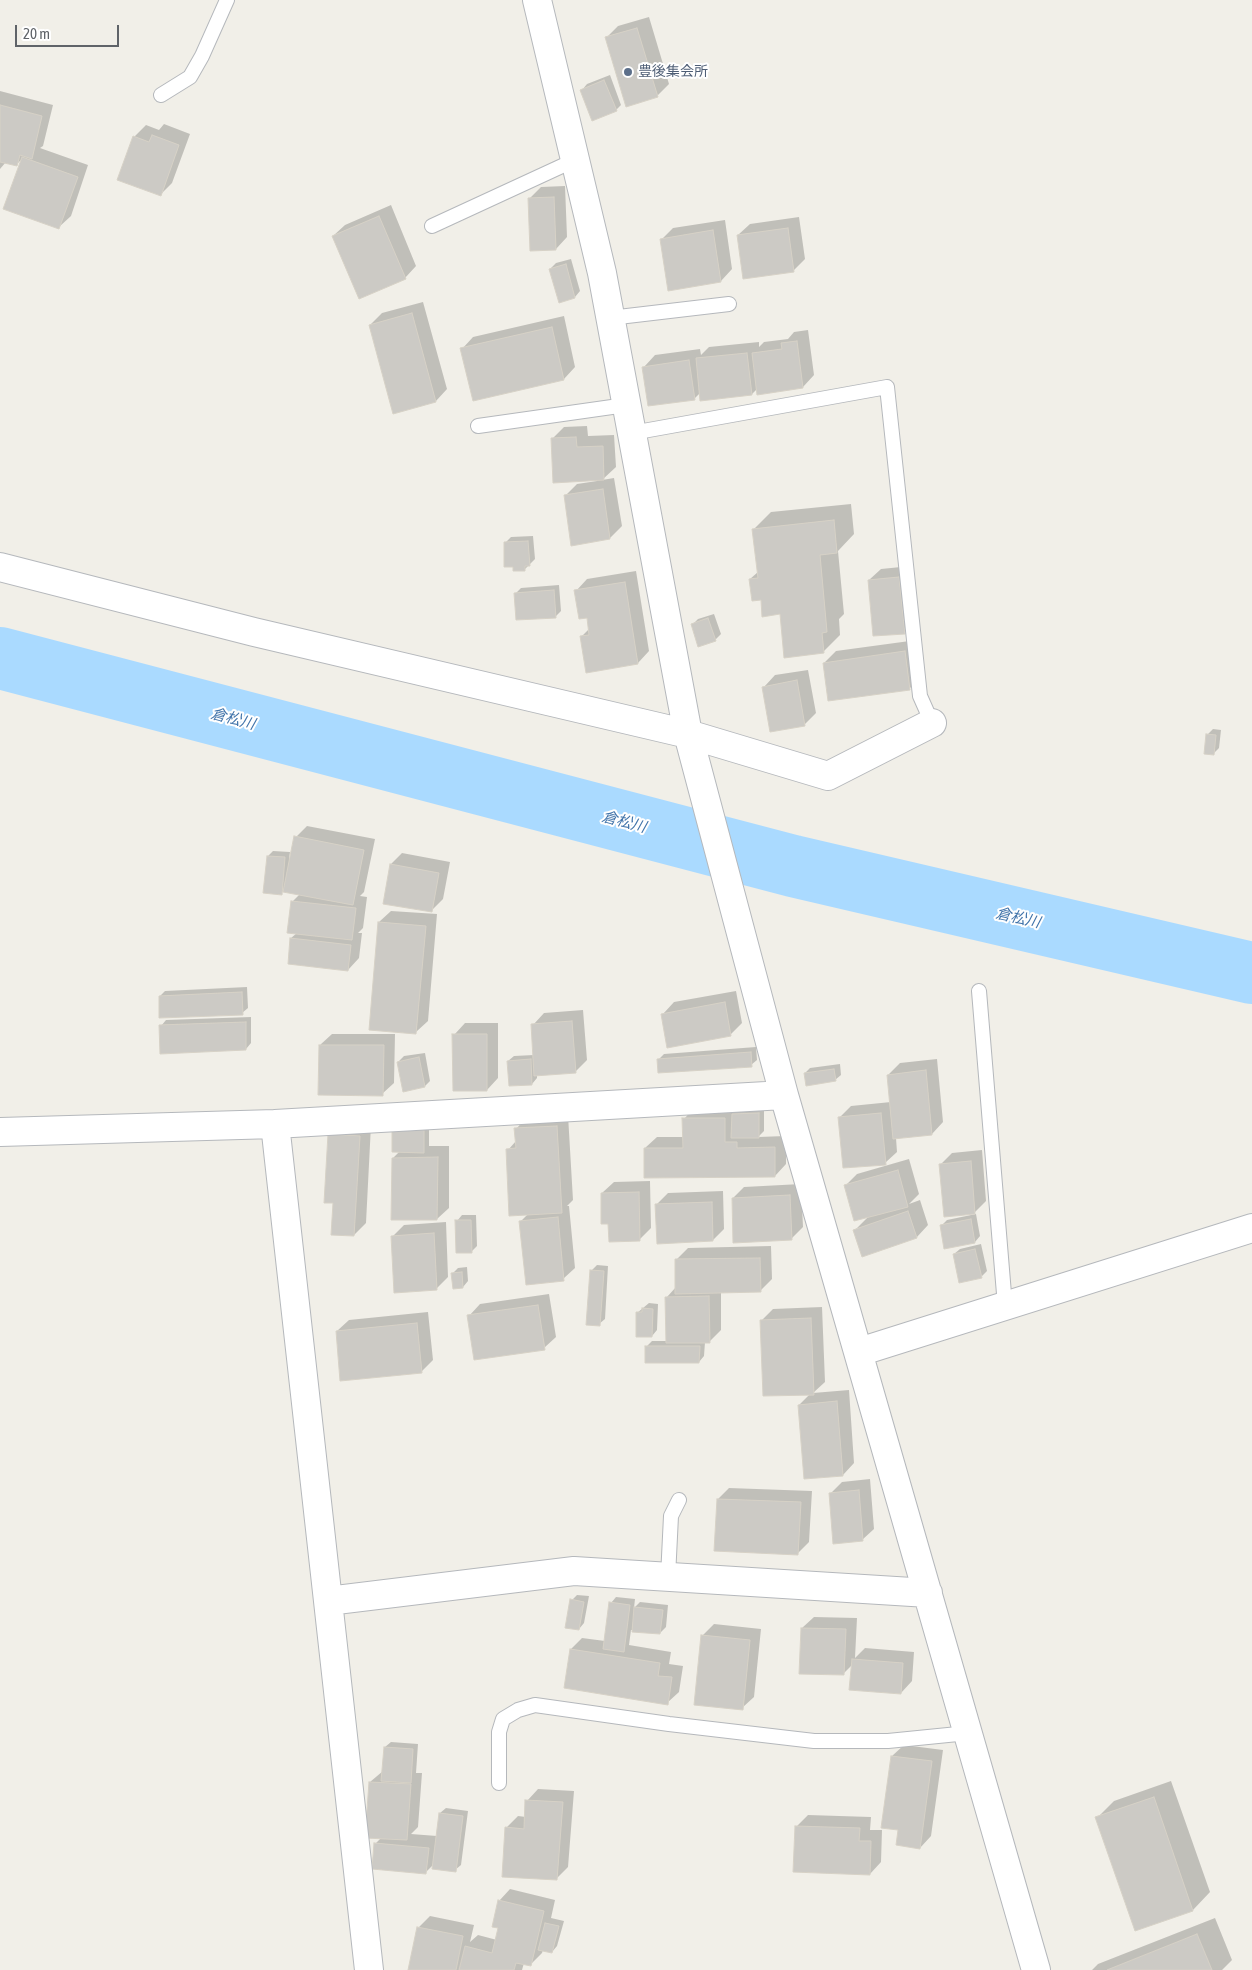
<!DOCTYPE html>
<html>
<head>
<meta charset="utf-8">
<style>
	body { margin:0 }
	#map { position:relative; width:1252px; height:1970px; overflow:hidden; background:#f1efe8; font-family:"Asap Condensed",sans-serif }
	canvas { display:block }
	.scale { position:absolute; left:15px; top:25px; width:104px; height:22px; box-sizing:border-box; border:2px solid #5f6368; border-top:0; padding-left:6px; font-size:15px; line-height:18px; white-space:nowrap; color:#5f6368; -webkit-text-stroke:4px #fff; paint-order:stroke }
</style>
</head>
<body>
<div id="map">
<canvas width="1252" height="1970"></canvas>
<div class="scale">20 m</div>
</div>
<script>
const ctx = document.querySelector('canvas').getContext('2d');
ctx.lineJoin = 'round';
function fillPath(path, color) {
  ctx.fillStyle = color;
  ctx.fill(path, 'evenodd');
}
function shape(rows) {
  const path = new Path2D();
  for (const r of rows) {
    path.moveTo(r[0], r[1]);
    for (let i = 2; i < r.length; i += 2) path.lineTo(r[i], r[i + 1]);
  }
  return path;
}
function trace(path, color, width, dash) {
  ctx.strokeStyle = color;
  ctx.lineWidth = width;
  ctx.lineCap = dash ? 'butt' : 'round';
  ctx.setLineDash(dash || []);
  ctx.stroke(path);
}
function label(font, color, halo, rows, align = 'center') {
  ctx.font = font + ' "Asap Condensed","Noto Sans JP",sans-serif';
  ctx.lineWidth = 4;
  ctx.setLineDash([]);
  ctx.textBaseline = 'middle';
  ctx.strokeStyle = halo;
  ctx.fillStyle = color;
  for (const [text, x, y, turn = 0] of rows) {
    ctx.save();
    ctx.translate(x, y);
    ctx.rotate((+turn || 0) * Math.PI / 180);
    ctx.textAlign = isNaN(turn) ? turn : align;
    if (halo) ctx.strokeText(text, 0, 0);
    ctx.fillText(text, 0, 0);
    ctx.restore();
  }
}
const shadow = shape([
	[649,17,669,84,657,96,607,37,618,26],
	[610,75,621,105,616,110,582,90,587,84],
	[0,91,53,105,43,146,40,148,88,165,71,216,59,227,23,158,17,164,6,162,0,169],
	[164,124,190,134,172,183,161,194,134,137,146,125,159,130],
	[565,186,567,237,556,249,529,199,541,187],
	[391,205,416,266,405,278,333,236,345,225],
	[799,217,805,259,793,271,738,235,750,224],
	[725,220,732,269,721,281,661,240,673,228],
	[571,259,580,291,575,297,550,269,556,263],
	[423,302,447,389,436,401,394,412,370,325,382,313],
	[564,316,575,367,564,379,462,349,473,337],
	[808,330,814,375,803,387,758,388,752,394,701,392,694,399,644,367,655,355,700,349,701,355,709,347,759,342,759,347,764,342,788,339,794,332],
	[587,426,588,436,614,435,616,467,602,480,614,478,622,526,610,538,572,544,565,496,577,484,597,481,597,479,552,439,564,427],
	[851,504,854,534,838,551,844,614,839,619,840,635,823,652,781,613,750,579,758,572,754,529,771,512],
	[533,536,535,559,524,570,505,543,511,537],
	[911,566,916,621,905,632,869,580,881,569],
	[636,571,649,651,638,663,587,671,582,636,589,629,588,617,576,591,587,579],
	[559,585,561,611,555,617,516,593,521,588],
	[714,614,721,634,715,640,692,625,698,619],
	[917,640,921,677,910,688,824,663,836,651],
	[808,670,816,713,804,725,764,687,775,675],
	[1213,729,1221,730,1219,748,1214,753,1207,735],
	[307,826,375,839,364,892,360,896,367,897,363,928,358,933,362,933,359,958,348,970,291,938,297,933,292,902,300,894,284,890,281,893,268,856,273,851,290,852,289,859,291,859,296,837],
	[402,853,450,862,443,899,431,911,391,864],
	[391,911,437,914,428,1021,416,1032,379,922],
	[247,987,248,1008,242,1013,160,996,165,991],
	[736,991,742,1023,730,1035,663,1014,674,1002],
	[583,1010,587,1060,575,1072,537,1075,537,1078,532,1084,508,1061,514,1056,534,1055,533,1025,544,1013],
	[251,1017,251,1043,246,1049,161,1026,166,1020],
	[465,1023,498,1023,498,1078,487,1090,454,1035],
	[332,1034,395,1034,394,1083,382,1094,320,1045],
	[756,1047,757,1060,751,1065,658,1060,664,1054],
	[425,1053,430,1081,425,1086,398,1062,404,1056],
	[937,1059,943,1122,932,1134,896,1138,897,1152,885,1163,840,1117,851,1106,891,1102,888,1075,900,1063],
	[840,1064,841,1075,835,1080,805,1073,810,1068],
	[695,1107,764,1108,764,1131,758,1137,786,1136,786,1164,775,1176,645,1148,657,1137,684,1137,684,1119],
	[568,1115,573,1200,567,1206,569,1206,575,1268,563,1279,521,1221,528,1214,508,1150,516,1141,516,1129,527,1117],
	[371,1125,366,1223,354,1235,334,1202,330,1135],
	[429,1125,429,1146,449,1146,449,1208,437,1219,393,1158,400,1151,393,1131],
	[982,1150,986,1201,973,1214,940,1165,952,1153],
	[909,1159,919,1194,909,1204,920,1200,928,1225,917,1237,862,1255,854,1231,869,1216,846,1185,857,1174],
	[650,1181,651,1228,639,1240,609,1222,602,1193,614,1182],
	[801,1184,803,1227,791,1239,733,1198,744,1187],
	[723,1191,724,1229,713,1240,656,1205,668,1193],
	[976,1214,980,1236,975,1242,941,1226,947,1220],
	[462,1215,476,1215,477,1246,471,1252,457,1221],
	[446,1222,448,1277,436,1289,393,1236,404,1225],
	[981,1244,987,1271,981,1277,954,1254,960,1249],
	[771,1246,772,1279,760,1291,721,1292,721,1330,709,1342,705,1342,704,1356,699,1362,646,1347,652,1341,667,1341,667,1297,676,1287,676,1260,688,1248],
	[597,1265,608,1266,605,1319,599,1324,591,1271],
	[467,1267,468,1281,463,1287,453,1273,458,1268],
	[549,1294,556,1337,544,1348,469,1316,480,1304],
	[649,1303,658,1304,657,1330,652,1336,637,1313],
	[822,1307,825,1382,813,1393,849,1390,854,1463,843,1475,799,1405,811,1393,761,1321,773,1309],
	[428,1312,433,1360,421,1372,337,1331,349,1320],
	[870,1479,874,1529,862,1540,830,1494,842,1482],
	[729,1488,812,1491,809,1542,798,1553,718,1499],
	[577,1595,589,1596,584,1623,579,1629,572,1600],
	[616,1597,635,1599,634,1608,640,1602,668,1605,666,1627,660,1633,631,1630,629,1645,671,1652,669,1664,683,1666,679,1692,667,1703,571,1649,582,1638,605,1641,611,1603],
	[814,1617,857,1618,855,1658,865,1648,914,1652,912,1681,901,1693,853,1664,843,1674,802,1628],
	[714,1624,761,1629,754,1697,742,1708,702,1636],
	[391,1742,418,1744,416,1773,422,1773,418,1827,411,1834,437,1836,440,1813,446,1808,468,1811,461,1865,455,1870,434,1864,426,1872,376,1843,381,1838,370,1782,383,1771,385,1747],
	[904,1745,943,1750,931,1836,920,1848,900,1828,892,1756],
	[1171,1781,1210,1892,1193,1910,1136,1930,1097,1818,1114,1801],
	[538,1789,574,1791,568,1867,557,1878,506,1828,518,1816,526,1817,527,1801],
	[808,1815,871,1817,870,1830,882,1830,881,1862,870,1874,797,1826],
	[510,1889,555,1900,551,1918,564,1921,557,1946,552,1952,543,1950,542,1953,530,1965,524,1963,522,1970,409,1970,418,1928,430,1916,474,1925,470,1942,478,1935,497,1940,500,1927,499,1901],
	[1215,1918,1232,1960,1222,1970,1092,1970,1098,1964]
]);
const river = shape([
	[0,658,793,866,1252,973]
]);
const building = shape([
	[637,28,658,97,626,107,605,37,637,28],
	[604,80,617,111,592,121,580,90,604,80],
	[0,105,42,116,32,159,20,155,17,166,0,162,0,105],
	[152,135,179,145,161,196,117,180,133,136,149,142,152,135],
	[22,157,78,177,59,229,3,209,22,157],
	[554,197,556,250,530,251,528,198,554,197],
	[379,216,406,279,359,299,332,236,379,216],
	[788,228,794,272,743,279,737,235,788,228],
	[713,230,721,282,668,291,660,239,713,230],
	[566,264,575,298,559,303,549,269,566,264],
	[412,313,436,402,393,414,369,325,412,313],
	[552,327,564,380,473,401,460,348,552,327],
	[797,341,803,388,757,395,752,353,782,349,781,343,797,341],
	[747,353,752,395,700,401,696,358,747,353],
	[689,360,695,400,648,406,642,367,689,360],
	[576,437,577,447,603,446,604,480,553,483,551,438,576,437],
	[603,489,610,539,571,546,564,495,603,489],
	[834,520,837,553,820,555,827,632,822,633,824,653,784,658,780,614,762,617,761,600,752,601,749,579,758,578,752,529,834,520],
	[528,541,530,566,525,566,525,571,513,571,513,567,504,567,504,542,528,541],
	[899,577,905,634,873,636,868,580,899,577],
	[625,582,638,664,586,673,580,636,589,635,587,618,579,619,574,590,625,582],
	[554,590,556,618,516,620,514,593,554,590],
	[708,618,716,641,698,647,691,624,708,618],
	[905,651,910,690,828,701,823,663,905,651],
	[797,680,805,726,770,732,762,687,797,680],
	[1206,734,1216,735,1214,755,1204,754,1206,734],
	[294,836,364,850,353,905,283,892,294,836],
	[267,856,285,857,282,895,263,893,267,856],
	[390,864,439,873,432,912,383,904,390,864],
	[291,901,356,908,352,940,287,933,291,901],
	[378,922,426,926,416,1034,369,1030,378,922],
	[290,938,351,945,348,971,288,964,290,938],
	[242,992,243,1015,159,1018,159,996,242,992],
	[725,1002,731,1036,667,1048,661,1014,725,1002],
	[572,1021,576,1073,534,1076,531,1024,572,1021],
	[246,1022,246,1050,160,1054,159,1025,246,1022],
	[452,1034,487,1034,487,1091,453,1091,452,1034],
	[319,1045,384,1045,383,1096,318,1095,319,1045],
	[751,1052,752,1067,658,1073,657,1059,751,1052],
	[419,1057,425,1087,403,1092,397,1062,419,1057],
	[531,1059,532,1085,509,1086,507,1061,531,1059],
	[834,1069,836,1081,806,1086,804,1073,834,1069],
	[926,1070,932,1135,893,1139,887,1075,926,1070],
	[759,1113,759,1138,731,1138,732,1114,759,1113],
	[881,1113,886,1165,843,1168,838,1117,881,1113],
	[682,1118,725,1118,725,1142,737,1142,737,1148,775,1147,775,1177,644,1178,644,1148,683,1148,682,1118],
	[557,1126,562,1213,509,1216,506,1149,516,1148,514,1128,557,1126],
	[392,1130,424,1130,424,1153,392,1152,392,1130],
	[328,1134,360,1136,354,1236,331,1235,333,1203,324,1203,328,1134],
	[438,1157,437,1220,391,1220,392,1158,438,1157],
	[971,1161,975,1214,944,1217,939,1164,971,1161],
	[898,1170,908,1207,854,1221,844,1185,898,1170],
	[639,1192,640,1241,609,1242,608,1224,601,1224,601,1193,639,1192],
	[790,1195,792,1240,733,1243,732,1198,790,1195],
	[712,1202,713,1241,657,1244,655,1204,712,1202],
	[908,1211,917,1238,862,1257,853,1230,908,1211],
	[558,1217,564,1281,526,1285,519,1221,558,1217],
	[971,1219,975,1243,944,1249,940,1225,971,1219],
	[455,1220,471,1220,472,1253,456,1253,455,1220],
	[434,1233,437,1290,394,1293,391,1236,434,1233],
	[975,1249,982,1278,959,1283,953,1254,975,1249],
	[760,1258,761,1292,675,1294,675,1259,760,1258],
	[590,1270,604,1271,600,1326,586,1325,590,1270],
	[462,1272,463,1288,453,1289,451,1273,462,1272],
	[709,1296,710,1343,666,1343,665,1297,709,1296],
	[538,1305,545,1350,474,1360,467,1315,538,1305],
	[642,1308,653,1309,652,1337,636,1337,636,1312,642,1312,642,1308],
	[811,1318,814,1395,763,1396,760,1320,811,1318],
	[417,1323,422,1373,340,1381,336,1331,417,1323],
	[645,1346,700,1346,699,1363,645,1363,645,1346],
	[837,1401,843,1476,804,1479,798,1405,837,1401],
	[859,1490,863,1541,833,1544,829,1493,859,1490],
	[717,1499,801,1502,798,1555,714,1551,717,1499],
	[570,1599,584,1602,579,1630,565,1628,570,1599],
	[609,1602,630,1605,624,1652,603,1649,609,1602],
	[634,1607,663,1610,660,1634,632,1632,634,1607],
	[801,1628,846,1629,844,1675,799,1674,801,1628],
	[701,1635,750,1640,743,1710,694,1705,701,1635],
	[570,1649,660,1663,658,1676,672,1677,668,1705,564,1688,570,1649],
	[852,1659,903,1663,901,1694,849,1690,852,1659],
	[384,1747,413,1749,411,1783,381,1781,384,1747],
	[891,1756,932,1761,920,1849,896,1845,898,1830,881,1828,891,1756],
	[369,1782,411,1784,407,1840,365,1838,369,1782],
	[1154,1797,1193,1911,1135,1931,1095,1817,1154,1797],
	[525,1800,563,1802,557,1880,502,1877,505,1827,524,1829,525,1800],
	[439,1813,463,1816,456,1872,432,1869,439,1813],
	[795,1826,860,1828,859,1841,871,1841,870,1875,793,1872,795,1826],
	[374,1843,429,1848,426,1874,372,1869,374,1843],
	[498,1900,544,1911,531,1966,516,1963,514,1970,459,1970,465,1946,492,1953,498,1928,492,1927,498,1900],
	[545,1923,559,1926,552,1953,538,1950,545,1923],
	[417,1927,463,1936,456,1970,408,1970,417,1927],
	[1197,1934,1212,1970,1107,1970,1197,1934]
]);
const lane = shape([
	[161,95,190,77,202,56,227,0],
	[432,226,575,160],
	[610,318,729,304],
	[478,426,626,405],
	[632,433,887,387,920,696,932,723],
	[979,991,1005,1306],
	[668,1577,671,1516,679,1500],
	[499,1783,499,1732,503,1719,518,1710,535,1705,669,1724,814,1741,888,1741,968,1733]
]);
const street = shape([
	[0,567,254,632,688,734,828,776,932,723],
	[784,1095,1036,1970],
	[275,1124,784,1095,688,734,602,273,537,0],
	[0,1132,275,1124,369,1970],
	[859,1352,1252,1228],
	[328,1601,574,1571,928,1593]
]);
const markers = [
	[628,72,5,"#5c6f8a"]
];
const serviceNames = [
	["豊後集会所",638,72]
];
const waterNames = [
	["倉松川",233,719,15],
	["倉松川",624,822,15],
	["倉松川",1018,918,13]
];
fillPath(shadow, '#0003');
trace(river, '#aadaff', 62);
fillPath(building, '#cccac5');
trace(building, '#d6d1c6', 1);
trace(lane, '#b5b8bc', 16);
trace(street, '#b5b8bc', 30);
trace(lane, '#fff', 14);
trace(street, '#fff', 28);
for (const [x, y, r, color] of markers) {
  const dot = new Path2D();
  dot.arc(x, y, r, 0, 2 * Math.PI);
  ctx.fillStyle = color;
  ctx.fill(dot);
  trace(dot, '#fff', 2);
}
label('14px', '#4e5e75', '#fff', serviceNames, 'left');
label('italic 15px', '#4174aa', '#fff', waterNames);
</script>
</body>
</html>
